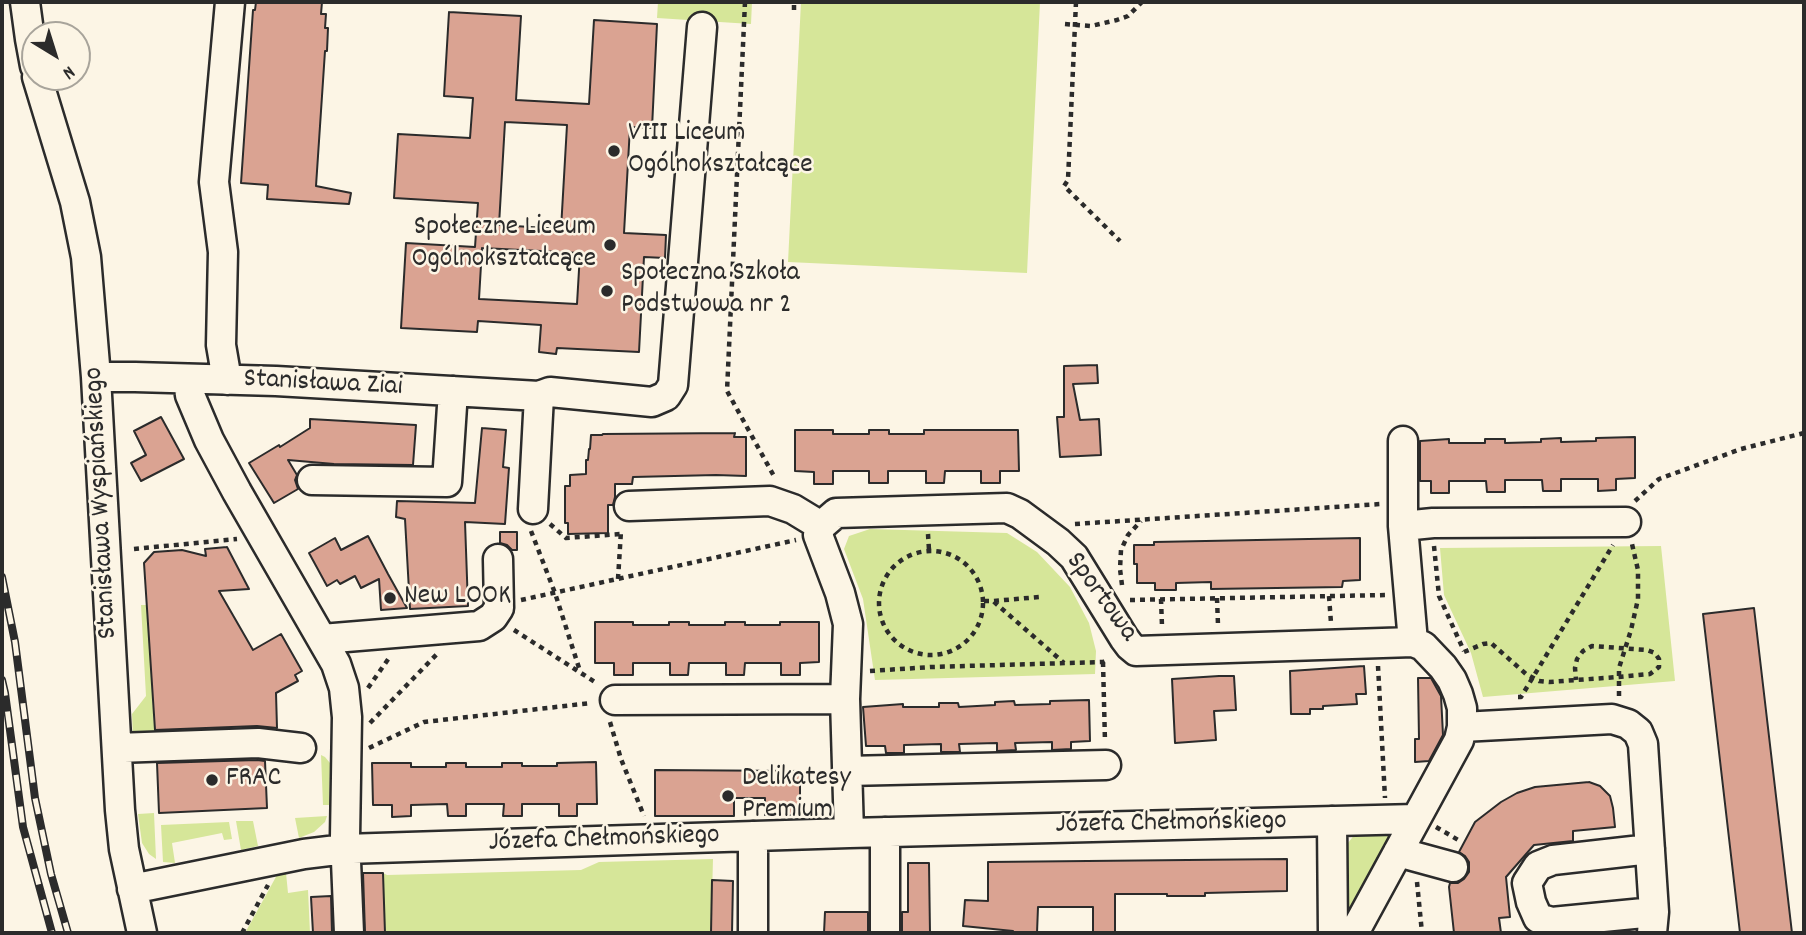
<!DOCTYPE html>
<html>
<head>
<meta charset="utf-8">
<style>
	body { margin:0 }
	#map { position:relative; width:1806px; height:935px; overflow:hidden; background:#fcf5e5; font-family:Dekko,sans-serif }
	canvas { display:block }
	.frame { position:absolute; inset:0; border:4px solid #2b2b2b; pointer-events:none }
	.north { position:absolute; left:21px; top:21px; width:70px; height:70px; box-sizing:border-box; background:#fcf5e5; border:2px solid #a8a49b; border-radius:50%; rotate:142deg; font-size:19px; font-weight:700; line-height:28px; text-align:center; color:#2b2b2b }
	.north::after { content:''; display:block; margin:auto; width:24px; height:32px; background:#2b2b2b; clip-path:polygon(50% 0,100% 100%,50% 72%,0 100%) }
</style>
</head>
<body>
<div id="map">
<canvas width="1806" height="935"></canvas>
<div class="frame"></div>
<div class="north">N</div>
</div>
<script>
const ctx = document.querySelector('canvas').getContext('2d');
ctx.lineJoin = 'round';
function fillPath(path, color) {
  ctx.fillStyle = color;
  ctx.fill(path, 'evenodd');
}
function shape(rows) {
  const path = new Path2D();
  for (const r of rows) {
    if (r.length === 3) {
      path.moveTo(r[0] + r[2], r[1]);
      path.arc(r[0], r[1], r[2], 0, 2 * Math.PI);
      continue;
    }
    path.moveTo(r[0], r[1]);
    for (let i = 2; i < r.length; i += 2) path.lineTo(r[i], r[i + 1]);
  }
  return path;
}
function trace(path, color, width, dash) {
  ctx.strokeStyle = color;
  ctx.lineWidth = width;
  ctx.lineCap = dash ? 'butt' : 'round';
  ctx.setLineDash(dash || []);
  ctx.stroke(path);
}
function label(font, color, halo, rows, align = 'center') {
  ctx.font = font + ' Dekko,sans-serif';
  ctx.lineWidth = 5;
  ctx.setLineDash([]);
  ctx.textBaseline = 'middle';
  ctx.strokeStyle = halo;
  ctx.fillStyle = color;
  for (const [text, x, y, turn = 0] of rows) {
    ctx.save();
    ctx.translate(x, y);
    ctx.rotate((+turn || 0) * Math.PI / 180);
    ctx.textAlign = isNaN(turn) ? turn : align;
    if (halo) ctx.strokeText(text, 0, 0);
    ctx.fillText(text, 0, 0);
    ctx.restore();
  }
}
const green = shape([
	[658,2,752,2,751,24,657,18],
	[801,2,1040,2,1027,273,788,262],
	[870,529,1007,533,1037,552,1070,587,1089,623,1096,651,1095,674,875,680,863,599,844,549,849,536],
	[1661,546,1675,681,1483,697,1471,653,1444,595,1440,548],
	[141,605,147,605,155,743,133,739,132,714,146,696],
	[321,755,325,757,330,763,329,805,323,805],
	[154,813,156,859,149,854,142,843,138,814],
	[327,816,325,822,314,832,299,838,295,818],
	[236,821,253,821,258,846,241,850],
	[229,822,232,839,224,840,222,833,172,843,175,863,163,862,161,825],
	[1389,829,1394,836,1345,925,1345,851,1348,843,1355,834],
	[713,859,711,933,385,933,383,873,387,875,581,870,599,862],
	[286,873,288,893,308,890,310,933,245,933,277,875]
]);
const building = shape([
	[256,2,322,2,321,14,326,14,325,28,328,28,327,51,325,51,316,186,351,193,349,204,267,199,268,185,241,183,253,10,255,10,256,2],
	[449,12,521,16,516,100,589,104,594,20,657,24,652,128,630,127,624,233,666,235,665,258,644,257,639,352,557,348,556,354,539,352,541,325,478,321,477,332,401,328,406,243,475,247,478,203,394,198,398,134,470,138,473,98,444,96,449,12],
	[505,122,567,125,561,229,499,225,505,122],
	[482,248,580,253,577,304,479,299,482,248],
	[1097,365,1098,383,1073,384,1080,420,1099,419,1101,455,1060,457,1057,417,1064,417,1064,366,1097,365],
	[161,417,184,459,141,481,131,463,146,455,134,431,161,417],
	[310,419,416,425,413,465,334,464,288,460,297,475,295,480,298,489,274,503,249,463,279,445,280,447,310,428,310,419],
	[482,428,506,430,503,467,509,468,505,524,465,522,468,606,410,609,405,519,396,517,397,501,475,503,482,428],
	[795,430,833,430,833,434,869,434,869,430,889,430,889,434,924,434,924,430,1018,430,1019,471,1000,471,1000,483,981,483,981,471,945,471,944,483,926,483,926,471,888,471,888,483,869,483,869,471,833,471,833,484,814,484,814,472,795,471,795,430],
	[735,433,734,437,746,437,746,476,716,475,633,477,632,484,615,484,615,497,613,505,608,505,608,533,568,534,568,523,565,523,565,486,570,486,570,475,586,474,586,460,588,460,589,449,590,449,591,435,602,435,603,434,735,433],
	[1635,437,1635,478,1616,479,1616,490,1598,491,1598,479,1561,479,1561,491,1543,491,1542,480,1505,480,1505,492,1487,492,1486,481,1449,481,1449,493,1431,493,1431,481,1420,481,1420,441,1449,439,1449,443,1485,443,1485,439,1505,439,1505,443,1541,442,1541,439,1561,438,1561,442,1596,441,1596,438,1635,437],
	[500,532,517,532,517,550,512,550,507,545,500,543,500,532],
	[368,536,388,574,407,608,381,610,379,579,361,588,355,576,340,584,337,580,327,586,309,553,335,538,341,550,368,536],
	[1360,538,1360,580,1343,581,1342,587,1211,589,1211,582,1176,583,1176,590,1155,590,1155,583,1137,583,1137,564,1134,564,1134,545,1154,545,1154,542,1360,538],
	[227,547,249,589,219,591,253,650,281,634,302,671,295,675,298,681,276,693,277,728,257,726,155,730,144,563,154,552,182,550,206,556,205,549,227,547],
	[1754,608,1792,933,1740,933,1703,614,1754,608],
	[595,622,633,622,633,625,669,625,669,622,689,622,689,625,725,625,725,622,745,622,745,625,780,625,780,622,819,622,819,662,800,663,800,675,781,675,781,663,745,663,744,675,726,675,726,663,689,663,688,675,670,675,670,663,633,663,633,675,614,675,614,663,595,663,595,622],
	[1364,666,1366,694,1356,694,1357,704,1323,706,1323,709,1310,709,1310,714,1291,714,1290,671,1364,666],
	[1219,676,1234,676,1236,710,1214,711,1216,740,1175,743,1172,679,1219,676],
	[1418,678,1431,678,1441,696,1443,735,1429,761,1415,762,1415,739,1419,739,1418,678],
	[1089,700,1090,741,1071,742,1071,749,1052,750,1052,742,1015,743,1016,750,997,751,997,743,959,744,960,752,941,752,941,744,904,745,904,753,886,753,885,746,866,746,863,707,903,704,903,707,939,707,939,703,958,703,959,707,995,705,995,702,1014,701,1015,705,1050,704,1050,701,1089,700],
	[257,760,265,761,267,808,159,813,157,763,257,760],
	[596,762,597,804,577,804,577,816,559,816,559,804,522,804,522,816,503,816,504,804,466,804,466,816,448,816,447,804,411,805,411,816,392,817,392,805,373,805,372,763,411,763,411,767,446,767,446,763,466,763,466,767,502,767,502,763,522,763,522,766,557,766,557,763,596,762],
	[655,770,800,771,800,815,765,815,765,798,734,798,734,816,655,816,655,770],
	[1589,782,1600,786,1610,796,1613,808,1615,827,1573,831,1573,841,1534,845,1506,877,1510,917,1499,918,1501,933,1454,933,1449,887,1450,883,1458,883,1464,879,1469,872,1469,862,1465,856,1459,852,1475,822,1501,802,1517,793,1535,787,1589,782],
	[1287,859,1287,891,1205,893,1205,896,1167,896,1167,894,1115,894,1115,933,1093,933,1093,907,1038,907,1037,933,1013,933,1013,931,963,926,965,900,988,901,988,862,1287,859],
	[908,863,929,863,930,933,902,933,902,912,908,912,908,863],
	[363,873,383,873,385,933,365,933,363,873],
	[712,880,733,881,732,933,711,933,712,880],
	[331,896,332,933,313,933,311,897,331,896],
	[825,912,868,912,868,933,824,933,825,912]
]);
const path = shape([
	[745,2,727,391,775,478],
	[1076,2,1068,180,1064,186,1120,241],
	[794,10,794,2],
	[1065,24,1091,26,1117,20,1128,16,1142,2],
	[1635,501,1659,479,1741,449,1804,433],
	[550,524,566,538,621,534],
	[1075,524,1381,504],
	[531,531,555,593,580,671],
	[928,534,929,550],
	[1434,546,1439,596,1464,651],
	[134,549,237,539],
	[931,603,52],
	[618,579,621,531],
	[1122,585,1120,569,1121,550,1128,535,1141,521],
	[1329,596,1331,623],
	[1217,598,1218,625],
	[1161,599,1162,626],
	[521,600,796,540],
	[1130,600,1387,595],
	[984,601,993,601,1064,663],
	[994,601,1039,597],
	[514,630,598,684],
	[1464,652,1483,644,1491,643,1526,674,1539,681,1549,682,1618,677,1650,674,1659,667,1659,659,1655,653,1647,650,1592,646,1583,651,1577,659,1575,668,1576,680],
	[1103,662,1105,742],
	[1378,666,1385,798],
	[870,671,931,667,1103,662,1109,659],
	[368,688,389,658],
	[1619,696,1619,668,1631,630,1638,599,1638,570,1632,544],
	[1518,697,1521,697,1613,545],
	[610,722,621,759,644,816],
	[370,723,437,654],
	[369,748,424,722,591,703],
	[1436,827,1460,841],
	[1417,882,1422,933],
	[242,933,268,885]
]);
const minor = shape([
	[25,2,30,39,35,66],
	[37,77,75,202,86,257,96,377,120,810,124,849,142,933],
	[96,377,135,377,276,381,539,396,550,392,652,402,666,396,673,385,702,27],
	[188,379,190,395,209,440,237,492,336,664,344,688,347,717,345,837,349,933],
	[227,380,221,345,223,252,214,182,230,2],
	[1403,441,1403,526],
	[312,480,447,482,453,391],
	[629,506,770,501,793,509,821,526],
	[533,509,539,396],
	[322,639,479,626,493,617,499,608,498,559],
	[1413,642,1403,526,1433,523,1626,522],
	[615,700,845,699],
	[1462,727,1612,719,1628,724,1638,732,1643,744,1654,912,1652,933],
	[117,748,258,743,301,748],
	[847,771,1106,765],
	[1332,821,1333,933],
	[849,833,845,699,848,624,840,593,818,535,821,526,836,513,1007,508,1020,514,1058,542,1074,557,1124,638,1130,646,1136,651,1413,642,1423,646,1443,667,1452,680,1458,694,1462,708,1462,727,1459,740,1354,933],
	[1650,849,1553,860,1538,866,1527,883,1531,902,1538,918,1552,922,1654,912],
	[1398,852,1453,867],
	[132,889,304,854,345,849,849,833,1416,819],
	[753,933,753,836],
	[885,933,885,832]
]);
const rail = shape([
	[2,577,15,642,35,798,51,874,68,933],
	[2,680,5,693,23,827,52,933]
]);
const markers = [
	[614,151,7,"#2b2b2b"],
	[610,245,7,"#2b2b2b"],
	[607,291,7,"#2b2b2b"],
	[390,598,7,"#2b2b2b"],
	[212,780,7,"#2b2b2b"],
	[728,796,7,"#2b2b2b"]
];
const poiNames = [
	["VIII Liceum",628,135],
	["Ogólnokształcące",628,167],
	["Społeczne Liceum",596,229,"right"],
	["Ogólnokształcące",596,261,"right"],
	["Społeczna Szkoła",621,275],
	["Podstwowa nr 2",621,307],
	["New LOOK",404,598],
	["FRAC",226,780],
	["Delikatesy",742,780],
	["Premium",742,812]
];
const streetNames = [
	["Stanisława Ziai",323,385,3],
	["Stanisława Wyspiańskiego",103,503,-93],
	["Sportowa",1100,598,54],
	["Józefa Chełmońskiego",1171,825,-1],
	["Józefa Chełmońskiego",604,841,-2]
];
fillPath(green, '#d6e699');
fillPath(building, '#daa392');
trace(building, '#2b2b2b', 2);
trace(minor, '#2b2b2b', 33);
trace(path, '#2b2b2b', 4.5, [5, 5]);
trace(minor, '#fcf5e5', 28);
trace(rail, '#2b2b2b', 8);
trace(rail, '#fcf5e5', 5, [16]);
for (const [x, y, r, color] of markers) {
  const dot = new Path2D();
  dot.arc(x, y, r, 0, 2 * Math.PI);
  ctx.fillStyle = color;
  ctx.fill(dot);
  trace(dot, '#fcf5e5', 2.5);
}
label('28px', '#2b2b2b', '#fcf5e5', poiNames, 'left');
label('28px', '#2b2b2b', '#fcf5e5', streetNames);
</script>
</body>
</html>
